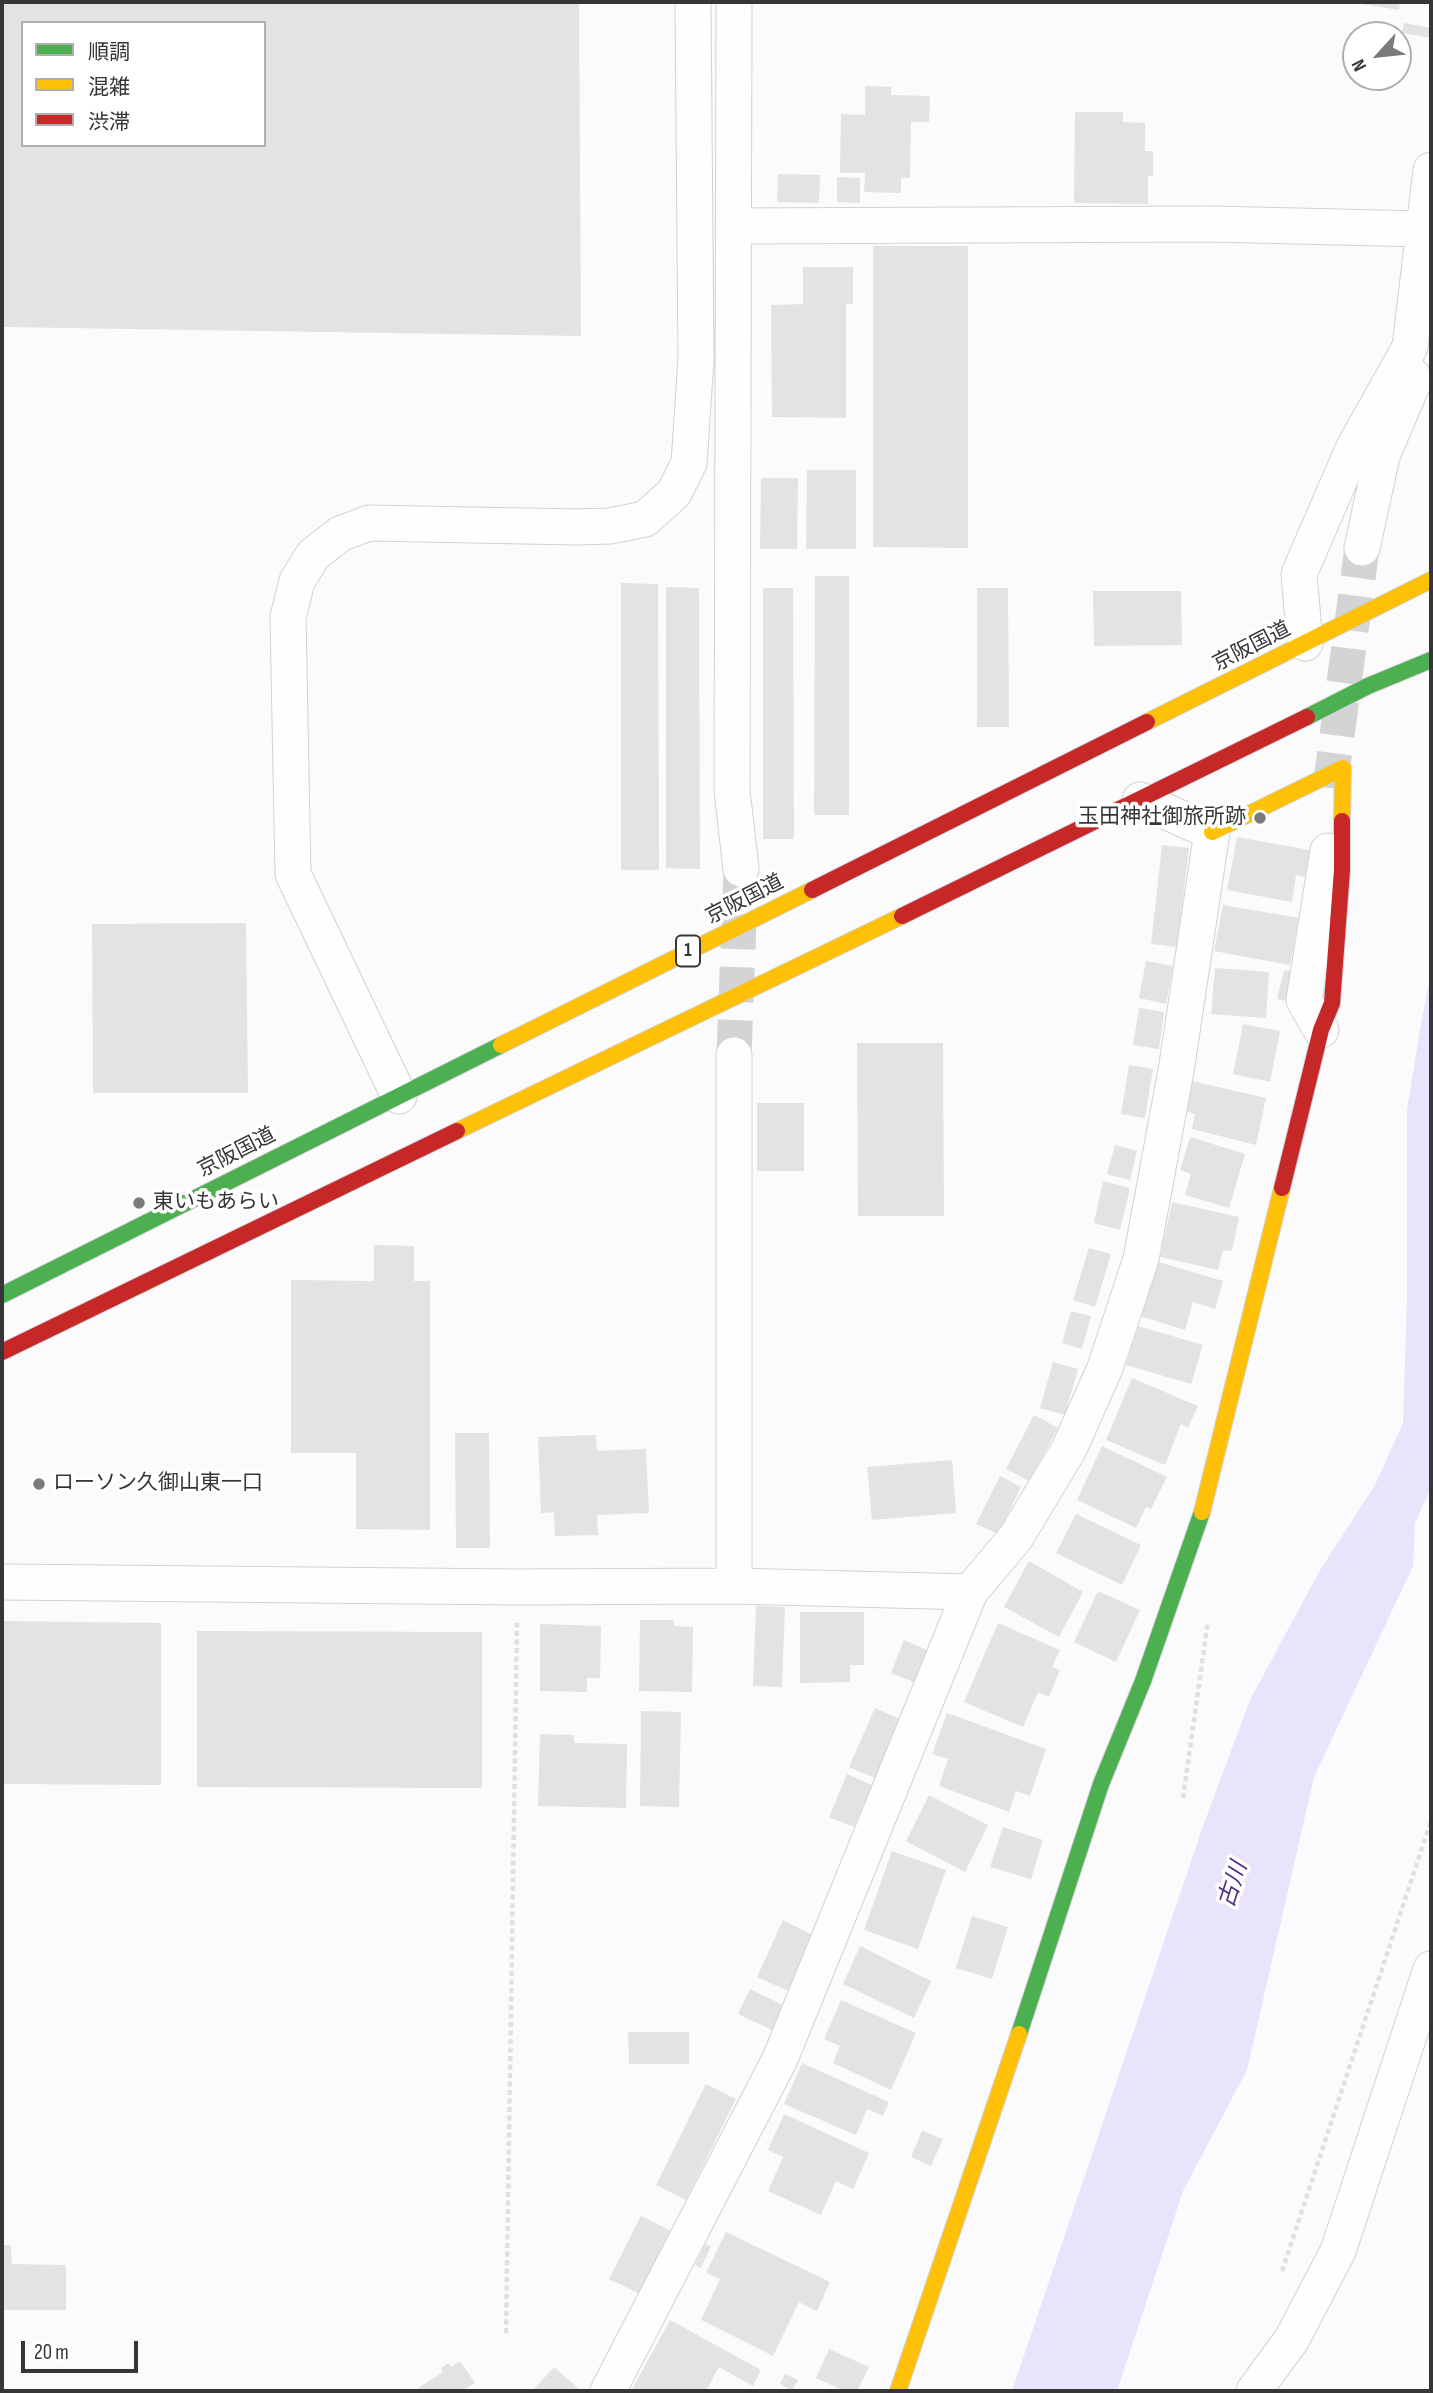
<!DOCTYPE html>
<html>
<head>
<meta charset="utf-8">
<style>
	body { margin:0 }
	#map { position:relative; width:1433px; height:2393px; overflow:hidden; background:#fbfafd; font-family:"Sofia Sans Condensed","Noto Sans JP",sans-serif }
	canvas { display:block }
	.frame { position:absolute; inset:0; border:4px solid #363639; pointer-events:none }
	.legend { position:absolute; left:21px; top:21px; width:245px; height:126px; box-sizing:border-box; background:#fff; border:2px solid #afafb0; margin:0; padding:9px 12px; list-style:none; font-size:21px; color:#363639 }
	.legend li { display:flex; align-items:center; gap:14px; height:35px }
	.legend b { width:35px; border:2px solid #afafb0 }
	.north { position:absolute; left:1342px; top:21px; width:70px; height:70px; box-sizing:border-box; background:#fff; border:2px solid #afafb0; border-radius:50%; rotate:243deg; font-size:19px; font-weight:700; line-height:28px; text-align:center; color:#363639 }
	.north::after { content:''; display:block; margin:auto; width:24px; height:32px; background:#7b7b7e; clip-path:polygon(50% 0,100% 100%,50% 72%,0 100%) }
	.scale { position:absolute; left:21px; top:2341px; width:117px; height:32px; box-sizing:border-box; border:4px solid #363639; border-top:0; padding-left:9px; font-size:21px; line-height:24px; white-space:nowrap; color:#363639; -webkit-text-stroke:5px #fff; paint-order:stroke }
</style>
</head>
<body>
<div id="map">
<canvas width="1433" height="2393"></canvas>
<div class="frame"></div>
<ul class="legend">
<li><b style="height:9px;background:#4caf50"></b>順調</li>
<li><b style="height:9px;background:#ffc107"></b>混雑</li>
<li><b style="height:9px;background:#c62828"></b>渋滞</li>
</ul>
<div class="north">N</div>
<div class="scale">20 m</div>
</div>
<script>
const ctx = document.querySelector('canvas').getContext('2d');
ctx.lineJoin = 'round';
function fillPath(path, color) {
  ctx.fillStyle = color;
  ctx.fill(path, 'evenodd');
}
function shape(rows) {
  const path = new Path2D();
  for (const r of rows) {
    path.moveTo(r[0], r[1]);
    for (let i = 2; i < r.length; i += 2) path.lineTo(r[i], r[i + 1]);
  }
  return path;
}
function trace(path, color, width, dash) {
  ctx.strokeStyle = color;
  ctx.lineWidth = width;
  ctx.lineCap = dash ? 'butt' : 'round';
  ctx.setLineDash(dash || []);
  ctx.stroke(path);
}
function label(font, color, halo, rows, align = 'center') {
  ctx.font = font + ' "Sofia Sans Condensed","Noto Sans JP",sans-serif';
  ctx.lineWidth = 7;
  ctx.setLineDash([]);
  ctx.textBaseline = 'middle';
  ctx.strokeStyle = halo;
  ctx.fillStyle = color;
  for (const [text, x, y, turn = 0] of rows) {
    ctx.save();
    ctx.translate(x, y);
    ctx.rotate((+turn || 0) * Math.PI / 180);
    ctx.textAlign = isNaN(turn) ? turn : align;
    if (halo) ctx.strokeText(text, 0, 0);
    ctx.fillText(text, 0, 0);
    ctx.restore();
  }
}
const water = shape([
	[1431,973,1431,1488,1415,1523,1413,1566,1314,1777,1247,2070,1183,2191,1117,2391,1012,2391,1202,1829,1250,1700,1319,1572,1375,1485,1403,1423,1407,1298,1407,1110,1421,1024]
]);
const building = shape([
	[2,2,579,2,581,336,2,327],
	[23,23,264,23,264,145,23,145],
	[1350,2,1400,2,1399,10],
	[1404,23,1431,28,1431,38,1402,33],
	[865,86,891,87,891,95,930,96,929,122,911,122,910,178,901,178,901,193,864,192,865,173,840,173,841,114,865,115],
	[1075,112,1123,112,1123,122,1145,123,1145,151,1153,151,1153,176,1148,176,1148,204,1074,203],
	[778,174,820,175,819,203,777,202],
	[837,177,860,178,860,203,837,202],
	[873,246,968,246,968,548,873,547],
	[803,267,853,267,853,304,846,304,846,418,772,417,771,305,803,304],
	[807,470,856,470,856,549,806,549],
	[761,478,798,478,797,549,760,549],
	[815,576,849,576,849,815,814,815],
	[621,583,658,584,659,870,621,870],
	[666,587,699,588,700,869,666,868],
	[763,588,793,588,794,839,763,839],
	[977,588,1008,588,1009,727,977,727],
	[1093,591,1181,591,1182,645,1094,646],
	[1237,837,1310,850,1305,877,1296,875,1292,902,1227,890],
	[1162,845,1189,848,1177,947,1151,944],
	[1223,905,1299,918,1290,965,1214,951],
	[246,923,248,1093,93,1093,92,924],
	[1146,961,1173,966,1166,1004,1139,998],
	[1215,968,1269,972,1266,1018,1211,1014],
	[1284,970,1292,971,1285,1001,1277,999],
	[1139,1008,1164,1012,1159,1049,1133,1045],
	[1243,1024,1280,1031,1270,1082,1233,1074],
	[857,1043,943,1043,944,1216,858,1216],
	[1129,1065,1153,1069,1145,1118,1121,1114],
	[1192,1081,1266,1098,1256,1145,1192,1129,1195,1114,1185,1111],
	[757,1103,804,1103,804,1171,757,1171],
	[1190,1137,1245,1154,1229,1208,1185,1195,1191,1174,1180,1170],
	[1115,1145,1137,1151,1130,1180,1107,1174],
	[1103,1181,1130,1188,1120,1230,1094,1223],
	[1172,1202,1239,1217,1232,1251,1223,1250,1218,1270,1160,1257],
	[374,1245,414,1246,414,1281,430,1281,430,1530,356,1529,356,1453,291,1453,291,1280,374,1281],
	[1089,1248,1111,1254,1095,1307,1073,1300],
	[1155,1261,1223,1281,1215,1309,1193,1302,1185,1330,1140,1316],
	[1071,1311,1091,1316,1082,1349,1062,1343],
	[1138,1326,1203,1345,1191,1384,1126,1365],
	[1053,1362,1078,1369,1065,1415,1040,1408],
	[1132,1378,1198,1406,1188,1428,1181,1424,1165,1465,1106,1440],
	[1034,1415,1058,1428,1029,1481,1006,1469],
	[455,1433,489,1433,490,1548,456,1548],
	[596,1435,597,1451,646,1449,649,1513,597,1515,598,1535,555,1536,554,1512,541,1513,538,1437],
	[1102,1446,1167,1477,1151,1509,1146,1507,1136,1528,1077,1500],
	[952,1460,956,1513,872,1520,867,1467],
	[1000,1476,1021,1487,998,1534,976,1524],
	[1076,1514,1141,1545,1122,1585,1056,1553],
	[1029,1561,1083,1592,1059,1637,1004,1607],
	[1098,1591,1140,1610,1116,1662,1074,1642],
	[756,1606,785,1607,782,1687,753,1686],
	[800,1612,864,1612,864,1665,850,1665,850,1682,800,1683],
	[640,1620,674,1620,674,1626,693,1627,692,1692,639,1691],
	[2,1621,161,1623,161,1785,2,1784],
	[998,1623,1060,1650,1052,1667,1060,1670,1049,1697,1038,1692,1023,1727,964,1702],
	[540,1624,601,1626,600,1678,587,1678,587,1692,540,1691],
	[197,1631,482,1632,482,1788,197,1787],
	[904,1640,929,1651,916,1683,891,1673],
	[875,1708,902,1720,877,1779,849,1767],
	[641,1711,681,1712,679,1807,640,1806],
	[947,1713,1046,1749,1030,1796,1016,1791,1009,1812,939,1786,948,1759,932,1754],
	[540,1734,574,1735,574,1743,627,1744,626,1808,538,1806],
	[847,1774,872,1785,854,1827,829,1817],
	[929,1795,988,1825,965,1872,906,1841],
	[1003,1827,1043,1840,1031,1879,990,1867],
	[892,1851,946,1870,918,1949,864,1930],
	[972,1916,1008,1927,992,1979,956,1968],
	[783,1920,813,1935,788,1991,757,1977],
	[860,1946,931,1981,914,2018,843,1984],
	[750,1989,783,2005,772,2030,738,2014],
	[841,2000,916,2033,891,2090,833,2063,840,2046,824,2039],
	[628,2032,689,2032,689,2064,629,2064],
	[802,2063,889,2102,883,2116,867,2109,856,2135,784,2104],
	[706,2084,736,2099,686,2200,656,2185],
	[784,2114,869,2153,853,2189,836,2181,821,2215,768,2191,783,2157,768,2150],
	[922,2131,943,2139,931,2166,911,2157],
	[641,2216,671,2231,640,2294,609,2279],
	[726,2232,830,2282,817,2311,799,2302,773,2356,701,2320,720,2279,706,2273],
	[705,2244,711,2246,701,2268,695,2265],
	[2,2245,11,2245,12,2264,66,2265,66,2310,2,2310],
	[670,2320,761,2370,753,2386,719,2367,706,2391,631,2391],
	[829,2349,869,2367,857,2391,844,2391,816,2378],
	[460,2361,475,2383,462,2391,422,2391,419,2387,443,2372,441,2368,449,2363,451,2367],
	[554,2367,581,2391,532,2391],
	[785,2374,798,2380,792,2391,780,2384]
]);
const streetTunnel = shape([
	[1330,788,1362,548],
	[734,1055,741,869]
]);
const path = shape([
	[1183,1798,1208,1621],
	[1282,2271,1431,1821],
	[506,2333,517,1623]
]);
const street = shape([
	[734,2,732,790,741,869],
	[734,226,1212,224,1423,229],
	[1362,548,1382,456,1413,383,1412,375],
	[1305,643,1299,574,1354,447,1410,347,1431,170],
	[1321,1030,1304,1000,1328,851],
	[734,1055,734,1586],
	[399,1096,293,874,288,617,297,581,313,555,340,534,369,523,577,527,610,526,645,519,674,493,689,463,696,360,693,2],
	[2,1582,517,1587,734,1586,970,1592],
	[608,2391,780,2059,970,1592,1016,1537,1069,1449,1105,1368,1141,1259,1176,1071,1212,832,1140,800],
	[1254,2391,1292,2339,1338,2251,1431,1969]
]);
const fast = shape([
	[1307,717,1368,686,1431,660],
	[2,1295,501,1045],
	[1019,2034,1101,1784,1143,1681,1202,1512]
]);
const slow = shape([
	[1147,722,1431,580],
	[1212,832,1343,768,1342,821],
	[501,1045,812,890],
	[457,1131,902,916],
	[1202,1512,1282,1188],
	[898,2391,1019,2034]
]);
const jam = shape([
	[812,890,1147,722],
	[902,916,1307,717],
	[1282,1188,1321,1030,1332,1003,1342,870,1342,821],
	[2,1352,457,1131]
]);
const markers = [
	[1260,818,7,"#7b7b7e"],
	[139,1203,7,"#7b7b7e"],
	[39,1484,7,"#7b7b7e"]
];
const shields = [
	[688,951,24]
];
const shieldNames = [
	["1",688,951]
];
const streetNames = [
	["京阪国道",1252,647,-27],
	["京阪国道",745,900,-27],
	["京阪国道",237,1153,-27]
];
const poiNames = [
	["玉田神社御旅所跡",1246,818,"right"],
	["東いもあらい",153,1203],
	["ローソン久御山東一口",53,1484]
];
const waterNames = [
	["古川",1234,1885,-72]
];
fillPath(water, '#e9e4fc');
fillPath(building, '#e3e3e6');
trace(streetTunnel, '#d4d3d6', 35, [35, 18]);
trace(street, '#d2d1d4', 37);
trace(fast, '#d2d1d4', 18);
trace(slow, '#d2d1d4', 18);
trace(jam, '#d2d1d4', 18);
trace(path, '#e0e0e1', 4.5, [5, 3.5]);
trace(street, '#fefeff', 35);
trace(fast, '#4caf50', 16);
trace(slow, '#ffc107', 16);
trace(jam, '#c62828', 16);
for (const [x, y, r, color] of markers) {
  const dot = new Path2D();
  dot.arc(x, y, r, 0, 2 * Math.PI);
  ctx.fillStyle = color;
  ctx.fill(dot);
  trace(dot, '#fff', 2.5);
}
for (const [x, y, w] of shields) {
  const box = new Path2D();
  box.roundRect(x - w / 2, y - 15.5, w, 31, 5);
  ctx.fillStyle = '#fff';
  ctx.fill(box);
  trace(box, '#363639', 2);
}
label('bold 19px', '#363639', null, shieldNames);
label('21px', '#363639', '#fff', streetNames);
label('21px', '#363639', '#fff', poiNames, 'left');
label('italic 23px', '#4e2f8b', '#fff', waterNames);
</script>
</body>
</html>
